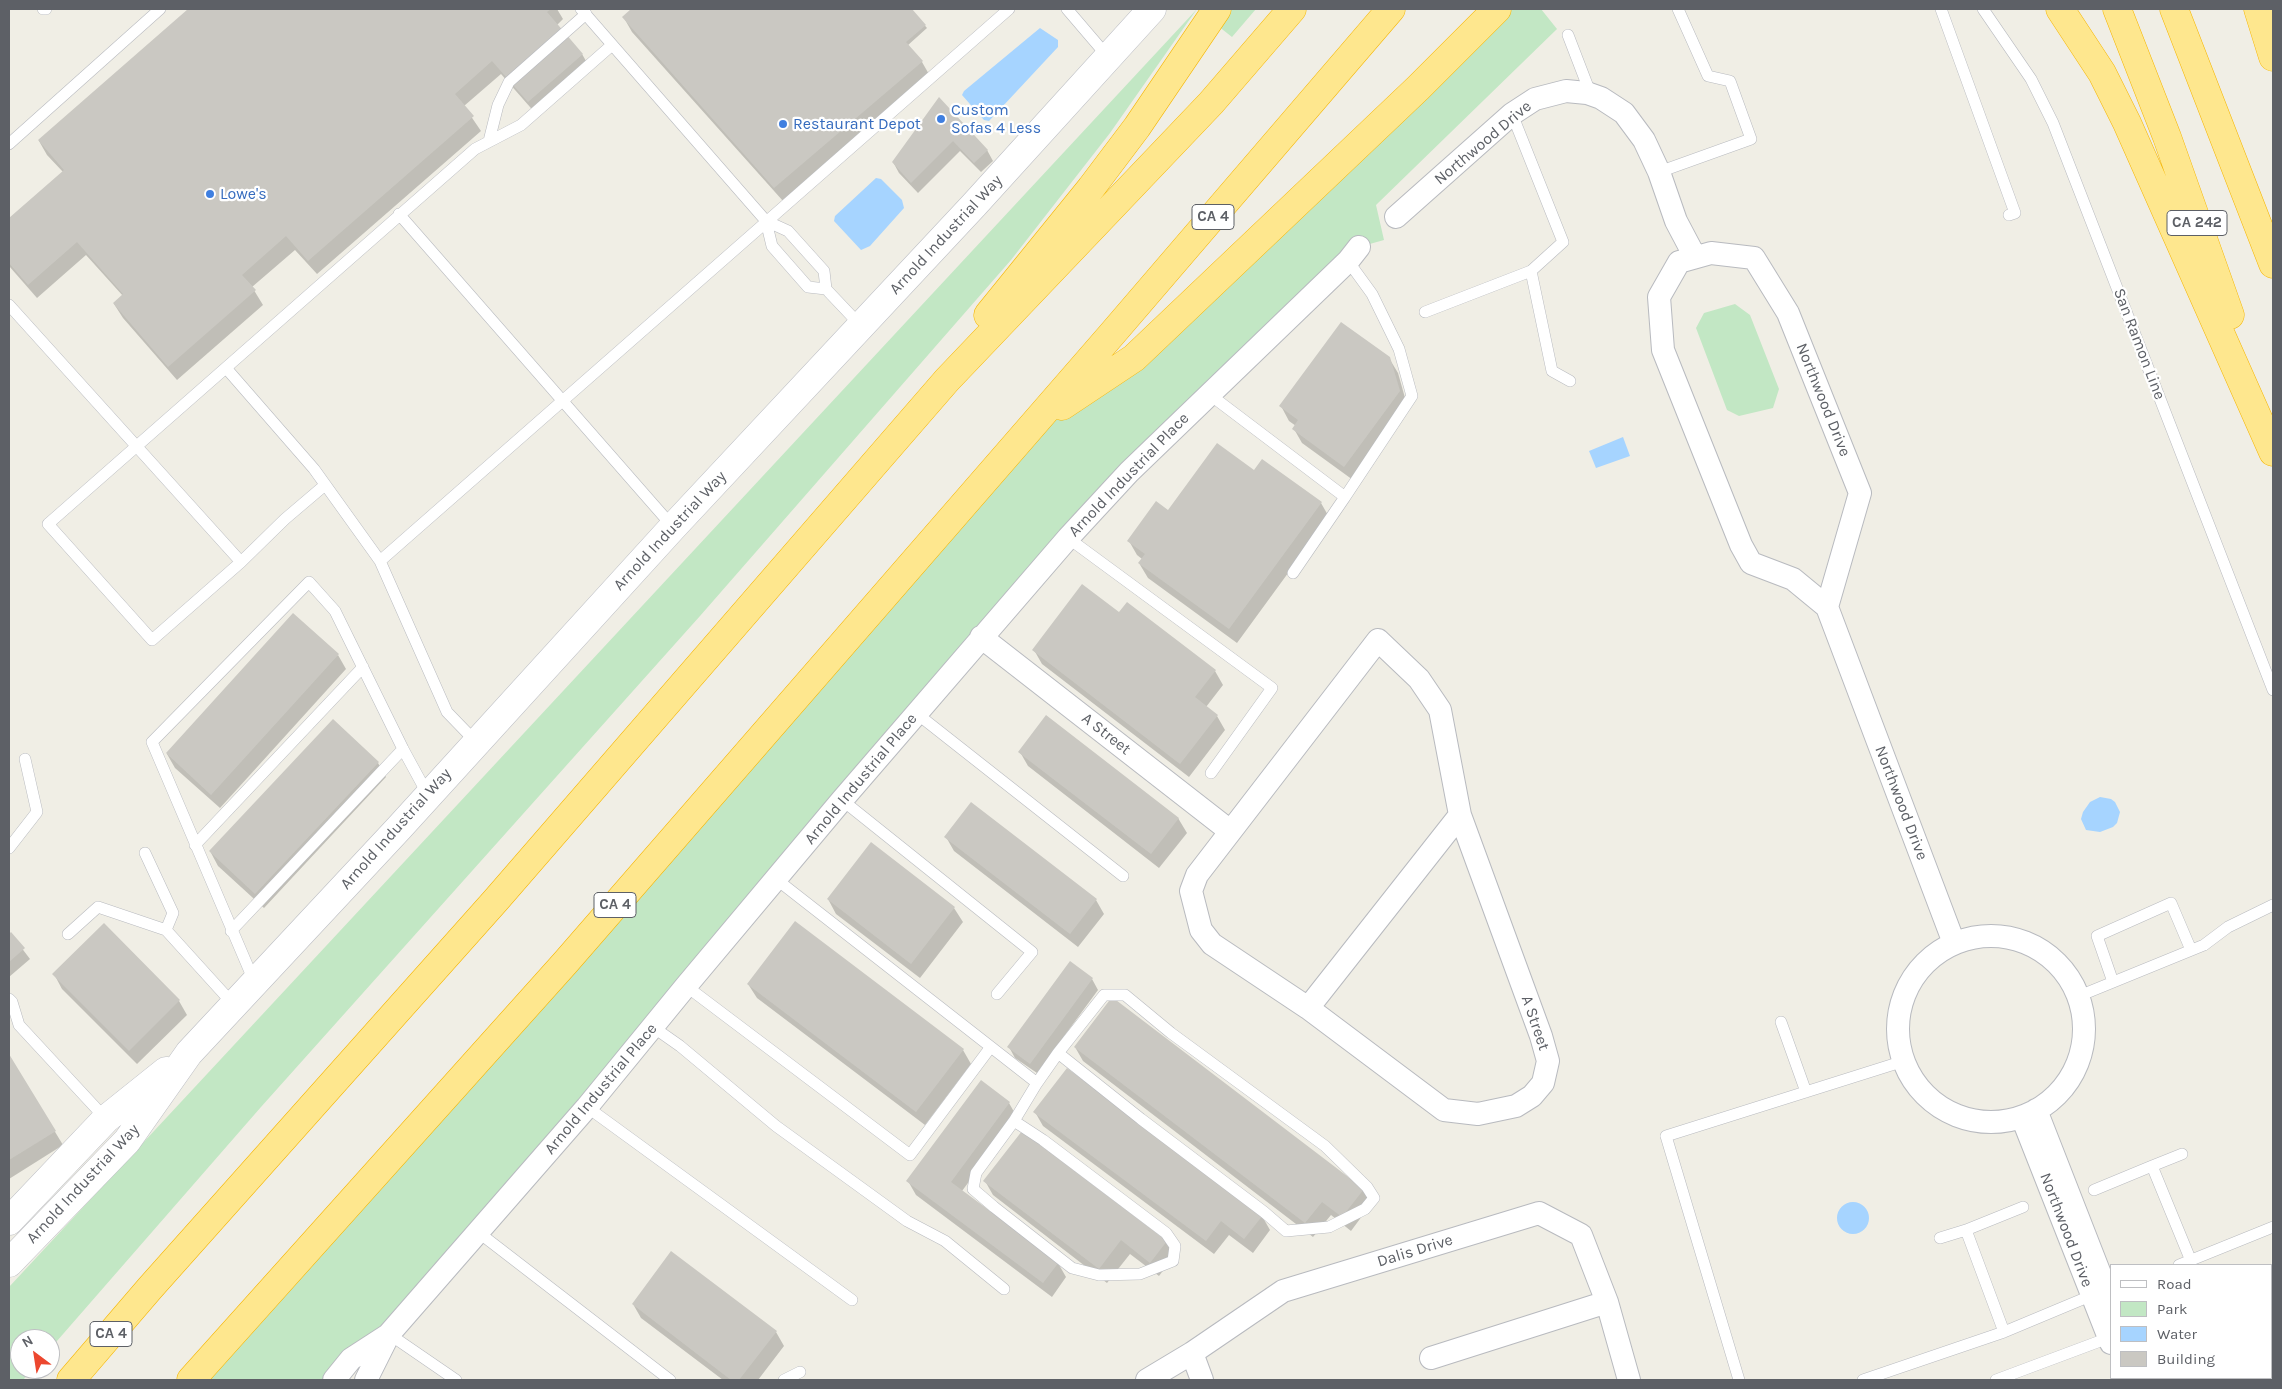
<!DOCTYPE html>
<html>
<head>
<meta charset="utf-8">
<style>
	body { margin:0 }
	#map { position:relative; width:2282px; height:1389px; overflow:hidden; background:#f0eee5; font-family:Karla,sans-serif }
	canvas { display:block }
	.frame { position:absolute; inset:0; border:10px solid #5d6066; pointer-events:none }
	.legend { position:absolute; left:2110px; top:1264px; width:162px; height:115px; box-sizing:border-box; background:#fff; border:1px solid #bebfc2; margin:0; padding:6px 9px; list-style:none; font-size:15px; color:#5d6066 }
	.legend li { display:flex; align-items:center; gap:10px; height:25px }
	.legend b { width:25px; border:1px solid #bebfc2 }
	.north { position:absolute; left:10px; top:1329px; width:50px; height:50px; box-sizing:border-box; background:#fff; border:1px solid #bebfc2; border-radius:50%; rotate:329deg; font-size:14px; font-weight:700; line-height:20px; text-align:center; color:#5d6066 }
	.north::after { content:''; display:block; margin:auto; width:18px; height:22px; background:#ec472f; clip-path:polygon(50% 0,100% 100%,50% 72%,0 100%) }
</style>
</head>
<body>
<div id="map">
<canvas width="2282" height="1389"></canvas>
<div class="frame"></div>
<ul class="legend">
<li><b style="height:6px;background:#fff"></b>Road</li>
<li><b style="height:14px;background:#c2e7c4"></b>Park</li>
<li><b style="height:14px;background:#a6d4ff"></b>Water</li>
<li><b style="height:14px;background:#cac8c2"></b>Building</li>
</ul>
<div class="north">N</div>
</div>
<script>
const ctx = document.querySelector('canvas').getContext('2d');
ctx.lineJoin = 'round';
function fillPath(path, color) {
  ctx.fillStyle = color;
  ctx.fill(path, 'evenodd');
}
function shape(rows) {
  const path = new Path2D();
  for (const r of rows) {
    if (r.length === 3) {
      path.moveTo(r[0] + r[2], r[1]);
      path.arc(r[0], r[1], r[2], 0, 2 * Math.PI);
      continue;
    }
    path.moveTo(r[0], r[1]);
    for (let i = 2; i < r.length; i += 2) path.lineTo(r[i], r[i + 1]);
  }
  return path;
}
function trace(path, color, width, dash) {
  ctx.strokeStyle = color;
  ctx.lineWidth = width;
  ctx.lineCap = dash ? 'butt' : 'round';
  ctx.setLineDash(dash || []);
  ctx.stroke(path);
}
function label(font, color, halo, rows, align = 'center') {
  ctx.font = font + ' Karla,sans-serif';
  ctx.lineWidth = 4.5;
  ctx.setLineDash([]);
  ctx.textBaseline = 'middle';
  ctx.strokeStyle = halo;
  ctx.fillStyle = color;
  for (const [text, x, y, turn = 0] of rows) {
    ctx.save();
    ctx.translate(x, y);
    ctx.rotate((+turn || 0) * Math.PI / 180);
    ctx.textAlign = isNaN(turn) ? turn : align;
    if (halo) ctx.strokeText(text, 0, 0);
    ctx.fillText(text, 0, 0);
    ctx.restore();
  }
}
const green = shape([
	[1197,9,1110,133,1011,260,700,616,261,1107,50,1349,50,1339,20,1339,20,1369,33,1369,23,1380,9,1380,9,1287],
	[1230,9,1256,9,1232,37,1218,26],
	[1497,9,1541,9,1557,29,1376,205,1384,240,1359,247,1209,394,842,800,334,1380,189,1380,1033,424,1134,358],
	[1735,304,1750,315,1779,389,1773,408,1739,416,1727,410,1696,328,1704,313]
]);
const water = shape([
	[1040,28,1058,40,1058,47,989,121,984,120,962,95,964,91],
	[876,178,881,179,902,200,904,208,870,246,861,250,834,221,835,216],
	[1623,437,1630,456,1596,468,1589,451],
	[2100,797,2111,799,2115,802,2120,812,2117,823,2113,827,2100,832,2086,830,2081,819,2083,812,2090,802],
	[1853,1218,16]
]);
const shadow = shape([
	[190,9,557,9,563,19,557,25,582,54,590,68,537,115,501,74,464,106,481,131,317,274,295,250,252,287,263,305,177,380,123,318,114,304,123,296,86,255,37,298,9,266,9,220,63,172,47,155,39,141],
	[633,9,910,9,927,28,907,46,922,62,930,76,783,201,632,32,624,18],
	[939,99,987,150,993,161,981,172,960,151,918,193,899,173,893,162],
	[1389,358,1398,373,1407,405,1353,480,1302,443,1294,429,1296,426,1289,421,1281,406],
	[1254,472,1321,503,1329,517,1237,643,1148,578,1139,563,1142,559,1137,555,1129,541,1169,512],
	[1119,614,1215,671,1223,685,1206,707,1217,716,1225,730,1189,777,1042,664,1034,650],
	[338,655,346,669,220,808,175,768,167,754],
	[333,721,378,763,386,777,264,908,218,866,210,851],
	[1020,752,1178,818,1187,833,1159,868,1028,766],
	[946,837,1096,900,1104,914,1078,947,954,851],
	[828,899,954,908,963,922,920,978,836,914],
	[104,925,179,1001,187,1015,137,1064,62,989,54,974],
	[11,934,30,959,9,977,9,936],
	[1071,963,1092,979,1098,990,1037,1073,1015,1058,1009,1047],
	[748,984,963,1050,971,1064,925,1125,757,998],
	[1075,1047,1363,1190,1371,1204,1351,1231,1331,1215,1313,1237,1083,1061],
	[9,1056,63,1145,9,1179],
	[981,1082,1009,1103,1017,1117,962,1191,1058,1263,1066,1277,1052,1297,916,1195,908,1181],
	[1035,1112,1262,1216,1270,1230,1253,1253,1229,1235,1214,1254,1043,1126],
	[985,1181,1166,1242,1174,1256,1159,1276,1130,1254,1107,1283,993,1195],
	[633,1304,776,1332,784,1346,758,1380,723,1380,641,1318]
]);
const building = shape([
	[188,9,551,9,547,12,583,54,528,102,492,61,455,94,474,116,308,261,286,236,242,275,256,290,168,367,113,303,123,294,77,242,28,285,9,263,9,218,64,170,38,140],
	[631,9,912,9,926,25,906,42,923,61,774,188,622,17],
	[939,97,988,150,974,163,953,141,911,183,892,162],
	[1341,322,1390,357,1400,391,1344,467,1292,429,1298,420,1279,406],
	[1217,443,1254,470,1262,459,1322,502,1229,629,1138,563,1145,554,1127,541,1156,501,1168,510],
	[1082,584,1119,612,1127,602,1216,670,1195,697,1218,715,1180,764,1032,650],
	[293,613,339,654,211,795,166,753],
	[1046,715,1179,818,1151,854,1018,752],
	[333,719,379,762,255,894,209,851],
	[971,802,1097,899,1070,934,944,837],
	[871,842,955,907,911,964,827,899],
	[795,921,964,1049,916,1112,747,984],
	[104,923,180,1000,129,1051,52,974],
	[11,932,25,948,9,962,9,934],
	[1070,961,1093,978,1030,1064,1007,1047],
	[1112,997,1364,1189,1342,1217,1322,1202,1305,1223,1074,1047],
	[9,1054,56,1131,9,1160],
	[1067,1068,1263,1215,1244,1239,1221,1221,1206,1241,1033,1112],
	[981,1080,1010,1102,951,1182,1059,1262,1043,1283,906,1181],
	[1022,1131,1167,1241,1150,1263,1121,1240,1099,1269,983,1181],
	[671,1251,777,1331,739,1380,731,1380,632,1304]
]);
const lane = shape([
	[43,9,46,9],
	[581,9,766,221,788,231,824,271,826,289,861,326],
	[1067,9,1108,57],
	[1941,9,2015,213,2009,215],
	[1983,9,2031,79,2053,123,2273,690],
	[1568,35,1588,87,1587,93],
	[1512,114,1563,242,1531,271],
	[489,141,498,105,509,82,586,14],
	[9,144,160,9],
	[1659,172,1751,139,1730,81,1708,76,1678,9],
	[399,214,673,527],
	[766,221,772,246,808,287,826,289],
	[9,305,241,562],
	[1425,312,1531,271,1552,371,1570,381],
	[226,368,314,469,380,561,447,712,476,742],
	[1209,394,1345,497,1293,573],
	[325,485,285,519,241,562,152,640,48,524,475,149,521,125,612,45],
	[1345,497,1412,396,1399,349,1372,294,1348,261],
	[1068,538,1272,688,1211,773],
	[380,561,1009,9],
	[916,713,1123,876],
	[842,800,1032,952,997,994],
	[195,845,363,667],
	[9,848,37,812,25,759],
	[145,853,173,913,166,930],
	[776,879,1037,1083],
	[231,931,403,749],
	[68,934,98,907,166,930,234,1005],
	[254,981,152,742,309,582,335,611,403,749,428,795],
	[2113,982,2097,936,2171,903,2191,950],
	[686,986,910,1155,990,1048],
	[2079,996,2204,945,2228,927,2273,905],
	[9,999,12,1002,19,1025,106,1119],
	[1781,1022,1806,1092],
	[653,1027,680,1046,776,1126,907,1221,945,1241,1004,1289],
	[587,1107,852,1300],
	[1014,1121,1037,1083,1058,1053,1141,1119,1264,1212,1286,1231,1329,1227,1365,1209,1374,1198,1367,1187,1325,1146,1171,1033,1125,995,1104,995,1058,1053],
	[1014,1121,1043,1140,1166,1233,1175,1246,1173,1261,1140,1274,1099,1275,1072,1268,994,1207,973,1189,976,1173,1014,1121],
	[2152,1166,2182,1154],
	[2094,1190,2152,1166,2191,1261],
	[478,1232,670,1380],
	[1940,1238,1966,1230],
	[2179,1265,2273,1227],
	[2271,1272,2273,1271],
	[2004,1332,1966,1230,2023,1207],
	[389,1334,456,1380],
	[784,1380,800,1372],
	[1739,1380,1666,1136,1904,1061],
	[1863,1380,2004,1332,2095,1294],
	[1996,1380,2111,1337]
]);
const street = shape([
	[1396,217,1512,114,1535,99,1566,91,1587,93,1601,98,1624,113,1644,140,1659,172,1676,221,1695,257],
	[1827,607,1860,493,1788,313,1754,258,1711,253,1679,262,1659,297,1663,350,1741,545,1751,563,1793,579,1827,607,1954,943],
	[981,637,1230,831],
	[1991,1029,93],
	[1308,1008,1460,815,1440,710,1419,679,1378,640,1197,875,1191,891,1201,930,1212,944,1308,1008,1444,1110,1478,1114,1516,1106,1532,1096,1543,1083,1548,1061,1541,1036,1460,815],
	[2036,1110,2111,1302],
	[2022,1117,2111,1343],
	[1192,1353,1202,1380],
	[1431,1358,1607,1302],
	[2124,1378,2124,1380],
	[2142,1378,2143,1380],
	[334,1380,351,1359,388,1335],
	[366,1380,389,1334,587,1107,686,986,842,800,1068,538,1129,472,1348,261,1359,247],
	[1147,1380,1192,1353,1283,1291,1539,1213,1581,1235,1607,1302,1629,1380]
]);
const secondary = shape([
	[9,1221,106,1119,166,1071],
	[9,1263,127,1141,189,1053,399,828,673,527,974,205,1152,9]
]);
const highway = shape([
	[2060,9,2102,73,2127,123,2273,452],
	[2117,9,2167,137,2230,315],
	[2174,9,2273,264],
	[2258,9,2273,57],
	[988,315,1091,188,1137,127,1217,9],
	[1062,406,1134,358,1418,88,1497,9],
	[71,1380,150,1288,496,900,947,380,1211,103,1292,9],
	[191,1380,565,963,1112,334,1391,9]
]);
const markers = [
	[941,119,5,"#3f7fe0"],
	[783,124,5,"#3f7fe0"],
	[210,194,5,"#3f7fe0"]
];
const shields = [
	[1213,217,42],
	[2197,223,60],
	[615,905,42],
	[111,1334,42]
];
const shieldNames = [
	["CA 4",1213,217],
	["CA 242",2197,223],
	["CA 4",615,905],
	["CA 4",111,1334]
];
const shopNames = [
	["Custom",951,110],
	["Sofas 4 Less",951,128],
	["Restaurant Depot",793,124],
	["Lowe's",220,194]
];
const streetNames = [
	["Northwood Drive",1483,143,-40],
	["Arnold Industrial Way",946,235,-47],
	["San Ramon Line",2139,344,69],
	["Northwood Drive",1823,400,68],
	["Arnold Industrial Place",1129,475,-46],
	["Arnold Industrial Way",670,531,-47],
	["A Street",1106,734,38],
	["Arnold Industrial Place",861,779,-50],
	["Northwood Drive",1901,803,69],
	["Arnold Industrial Way",396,829,-48],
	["A Street",1535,1023,71],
	["Arnold Industrial Place",601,1089,-50],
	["Arnold Industrial Way",83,1184,-47],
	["Northwood Drive",2066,1230,69],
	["Dalis Drive",1415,1251,-17]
];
fillPath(green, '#c2e7c4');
fillPath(water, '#a6d4ff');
fillPath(shadow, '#0003');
fillPath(building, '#cac8c2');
trace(lane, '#b8babf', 12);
trace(street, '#b8babf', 24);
trace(secondary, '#bbbdc3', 29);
trace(highway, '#f5b500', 29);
trace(lane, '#fff', 11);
trace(street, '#fff', 22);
trace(secondary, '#fff', 28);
trace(highway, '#fee78e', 28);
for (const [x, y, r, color] of markers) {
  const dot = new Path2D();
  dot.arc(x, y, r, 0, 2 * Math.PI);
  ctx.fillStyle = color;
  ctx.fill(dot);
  trace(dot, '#fff', 2);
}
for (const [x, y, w] of shields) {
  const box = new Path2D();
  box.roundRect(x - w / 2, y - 12.5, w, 25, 4);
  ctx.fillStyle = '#fff';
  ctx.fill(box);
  trace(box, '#5d6066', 1);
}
label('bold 15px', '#5d6066', null, shieldNames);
label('16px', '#366cbe', '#fff', shopNames, 'left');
label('16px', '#5d6066', '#fff', streetNames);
</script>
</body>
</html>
